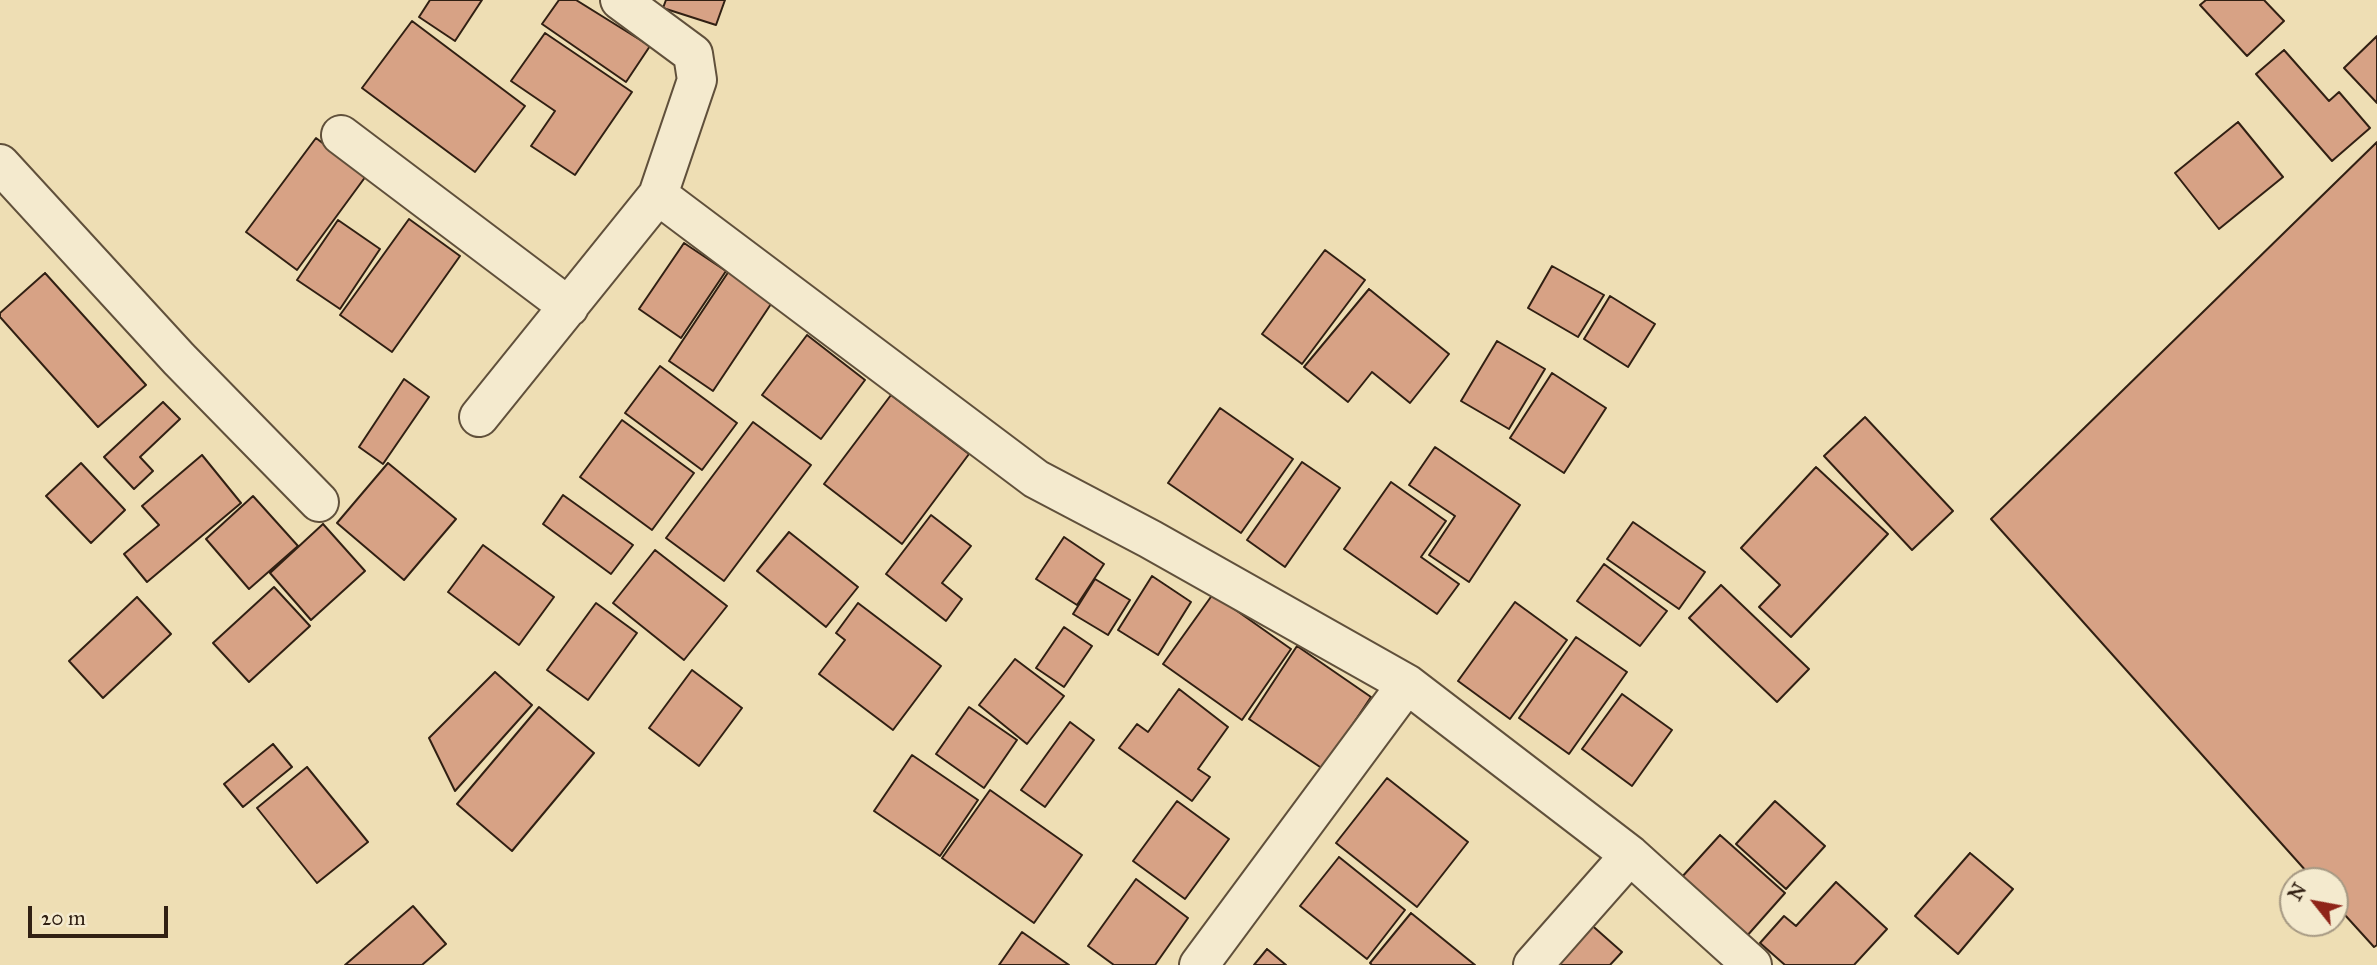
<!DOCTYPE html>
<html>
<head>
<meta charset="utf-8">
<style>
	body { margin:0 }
	#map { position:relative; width:2377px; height:965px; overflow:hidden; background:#eedeb4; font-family:"IM FELL Great Primer",serif }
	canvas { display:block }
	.north { position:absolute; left:2279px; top:867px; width:70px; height:70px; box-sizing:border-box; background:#f4eace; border:2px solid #a69983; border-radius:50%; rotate:301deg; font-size:19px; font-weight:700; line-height:28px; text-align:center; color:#312013 }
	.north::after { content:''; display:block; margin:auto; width:24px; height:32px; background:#8f2418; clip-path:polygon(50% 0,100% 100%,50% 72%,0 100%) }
	.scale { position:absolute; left:28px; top:906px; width:140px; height:32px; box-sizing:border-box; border:4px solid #312013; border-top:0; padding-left:9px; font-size:21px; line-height:24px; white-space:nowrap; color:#312013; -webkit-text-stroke:5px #f4eace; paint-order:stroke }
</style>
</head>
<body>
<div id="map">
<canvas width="2377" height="965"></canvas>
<div class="north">N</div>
<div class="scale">20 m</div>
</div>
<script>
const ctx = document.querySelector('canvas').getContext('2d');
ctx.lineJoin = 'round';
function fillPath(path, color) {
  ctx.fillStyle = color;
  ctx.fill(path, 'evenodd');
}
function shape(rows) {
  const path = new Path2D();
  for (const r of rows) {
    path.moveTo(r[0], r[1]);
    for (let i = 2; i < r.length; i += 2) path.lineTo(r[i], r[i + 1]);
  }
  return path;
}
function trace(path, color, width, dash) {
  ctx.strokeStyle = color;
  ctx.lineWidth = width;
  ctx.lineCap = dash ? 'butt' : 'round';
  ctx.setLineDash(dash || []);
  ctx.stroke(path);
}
const building = shape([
	[430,0,482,0,455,41,419,17,430,0],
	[559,0,576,0,650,46,626,82,542,24,559,0],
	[666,0,725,0,716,25,663,8,666,0],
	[2206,0,2264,0,2284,21,2247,56,2200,5,2206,0],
	[412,21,525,106,475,172,362,88,412,21],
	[545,33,632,92,575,175,531,146,555,111,511,81,545,33],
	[2377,36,2377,103,2344,68,2377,36],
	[2284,50,2329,101,2339,92,2370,128,2332,161,2256,74,2284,50],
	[2238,122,2283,177,2219,229,2175,173,2238,122],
	[316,138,366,176,297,270,246,232,316,138],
	[2377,142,2377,945,2374,947,2335,904,2335,881,2315,881,1991,519,2377,142],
	[409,219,460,256,392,352,340,315,409,219],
	[338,220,380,249,340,309,297,280,338,220],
	[684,243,726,271,681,338,639,309,684,243],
	[1325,250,1365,280,1302,364,1262,334,1325,250],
	[1552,266,1604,295,1578,337,1528,308,1552,266],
	[729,271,773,301,713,391,669,361,729,271],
	[45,273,146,385,98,427,0,317,0,313,45,273],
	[1369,289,1449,354,1410,403,1372,372,1348,402,1304,367,1369,289],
	[1610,296,1655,324,1628,367,1584,339,1610,296],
	[807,335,865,380,821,439,762,395,807,335],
	[1497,341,1545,369,1509,429,1461,401,1497,341],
	[660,366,737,423,702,470,625,413,660,366],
	[1552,373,1606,408,1564,473,1510,438,1552,373],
	[404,379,429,397,383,464,359,447,404,379],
	[891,395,969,454,902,544,824,484,891,395],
	[163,402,180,419,140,457,153,471,134,489,104,457,163,402],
	[1220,408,1293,459,1241,533,1168,483,1220,408],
	[1865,417,1953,511,1912,550,1824,456,1865,417],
	[622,420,694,473,652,530,580,477,622,420],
	[753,422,811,465,724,581,666,538,753,422],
	[1435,447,1520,505,1469,582,1429,555,1455,516,1409,485,1435,447],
	[202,455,241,503,147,582,124,554,159,525,142,506,202,455],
	[1302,462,1340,488,1285,567,1247,540,1302,462],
	[81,463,125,510,91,543,46,496,81,463],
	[388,463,456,519,404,580,337,523,388,463],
	[1816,467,1888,534,1791,637,1759,607,1780,585,1741,548,1816,467],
	[1391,482,1446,521,1421,557,1459,584,1437,614,1344,549,1391,482],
	[563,495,633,545,611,574,543,524,563,495],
	[253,496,298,546,249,589,206,539,253,496],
	[931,515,971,546,942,583,962,599,946,621,886,574,931,515],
	[1633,522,1705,572,1679,609,1607,559,1633,522],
	[323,524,365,571,311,620,270,573,323,524],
	[789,532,858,587,826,627,757,571,789,532],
	[1064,537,1104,564,1077,605,1036,579,1064,537],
	[483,545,554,597,519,645,448,592,483,545],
	[655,550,727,606,684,660,613,603,655,550],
	[1604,564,1667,611,1640,646,1577,601,1604,564],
	[1152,576,1191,602,1158,655,1118,630,1152,576],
	[1095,579,1130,600,1108,635,1073,614,1095,579],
	[1721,585,1809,669,1777,702,1689,618,1721,585],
	[274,587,310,626,249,682,213,643,274,587],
	[1213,594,1291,649,1242,720,1163,664,1213,594],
	[137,597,171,634,103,698,69,661,137,597],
	[1515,602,1567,640,1510,719,1458,681,1515,602],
	[596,603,637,633,588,700,547,670,596,603],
	[858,603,941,666,893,730,819,674,845,640,836,633,858,603],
	[1064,627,1092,646,1064,687,1036,668,1064,627],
	[1576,637,1627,672,1569,754,1519,718,1576,637],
	[1297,646,1371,697,1323,769,1249,719,1297,646],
	[1015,659,1064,696,1027,744,979,705,1015,659],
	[692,670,742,708,699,766,649,728,692,670],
	[495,672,532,705,455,791,429,738,495,672],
	[1179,689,1228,727,1198,769,1210,777,1192,801,1119,748,1137,724,1148,732,1179,689],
	[1622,694,1672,730,1632,786,1582,749,1622,694],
	[539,707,594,753,512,851,457,804,539,707],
	[969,707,1017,740,984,788,936,754,969,707],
	[1070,722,1094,740,1045,807,1021,790,1070,722],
	[273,744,292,767,243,807,224,784,273,744],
	[912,755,978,800,940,856,874,811,912,755],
	[307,767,368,842,317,883,257,808,307,767],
	[1387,778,1468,842,1417,907,1336,843,1387,778],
	[990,790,1082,855,1034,923,942,858,990,790],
	[1177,801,1229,839,1185,899,1133,861,1177,801],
	[1775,801,1825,846,1786,889,1736,844,1775,801],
	[1720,835,1785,893,1746,937,1681,878,1720,835],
	[1970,853,2013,889,1958,954,1915,916,1970,853],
	[1339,857,1405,910,1367,959,1300,906,1339,857],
	[1136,879,1188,918,1155,965,1114,965,1088,946,1136,879],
	[1836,882,1887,929,1854,965,1785,965,1760,943,1784,916,1796,926,1836,882],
	[413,906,446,944,422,965,345,965,413,906],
	[1411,913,1475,965,1372,965,1370,963,1411,913],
	[1587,921,1622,952,1610,965,1547,965,1587,921],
	[1022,932,1069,965,999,965,1022,932],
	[1267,949,1286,965,1254,965,1267,949]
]);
const minor = shape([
	[341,135,569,307],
	[0,164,179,359,319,502],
	[658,195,1036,479,1150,539,1407,684,1630,855,1752,965],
	[479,417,658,195,697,80,693,54,620,0],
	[1199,965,1407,684],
	[1533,965,1630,855]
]);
fillPath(building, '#d7a285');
trace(building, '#312013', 2);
trace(minor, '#60503b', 42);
trace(minor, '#f4eace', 38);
</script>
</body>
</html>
